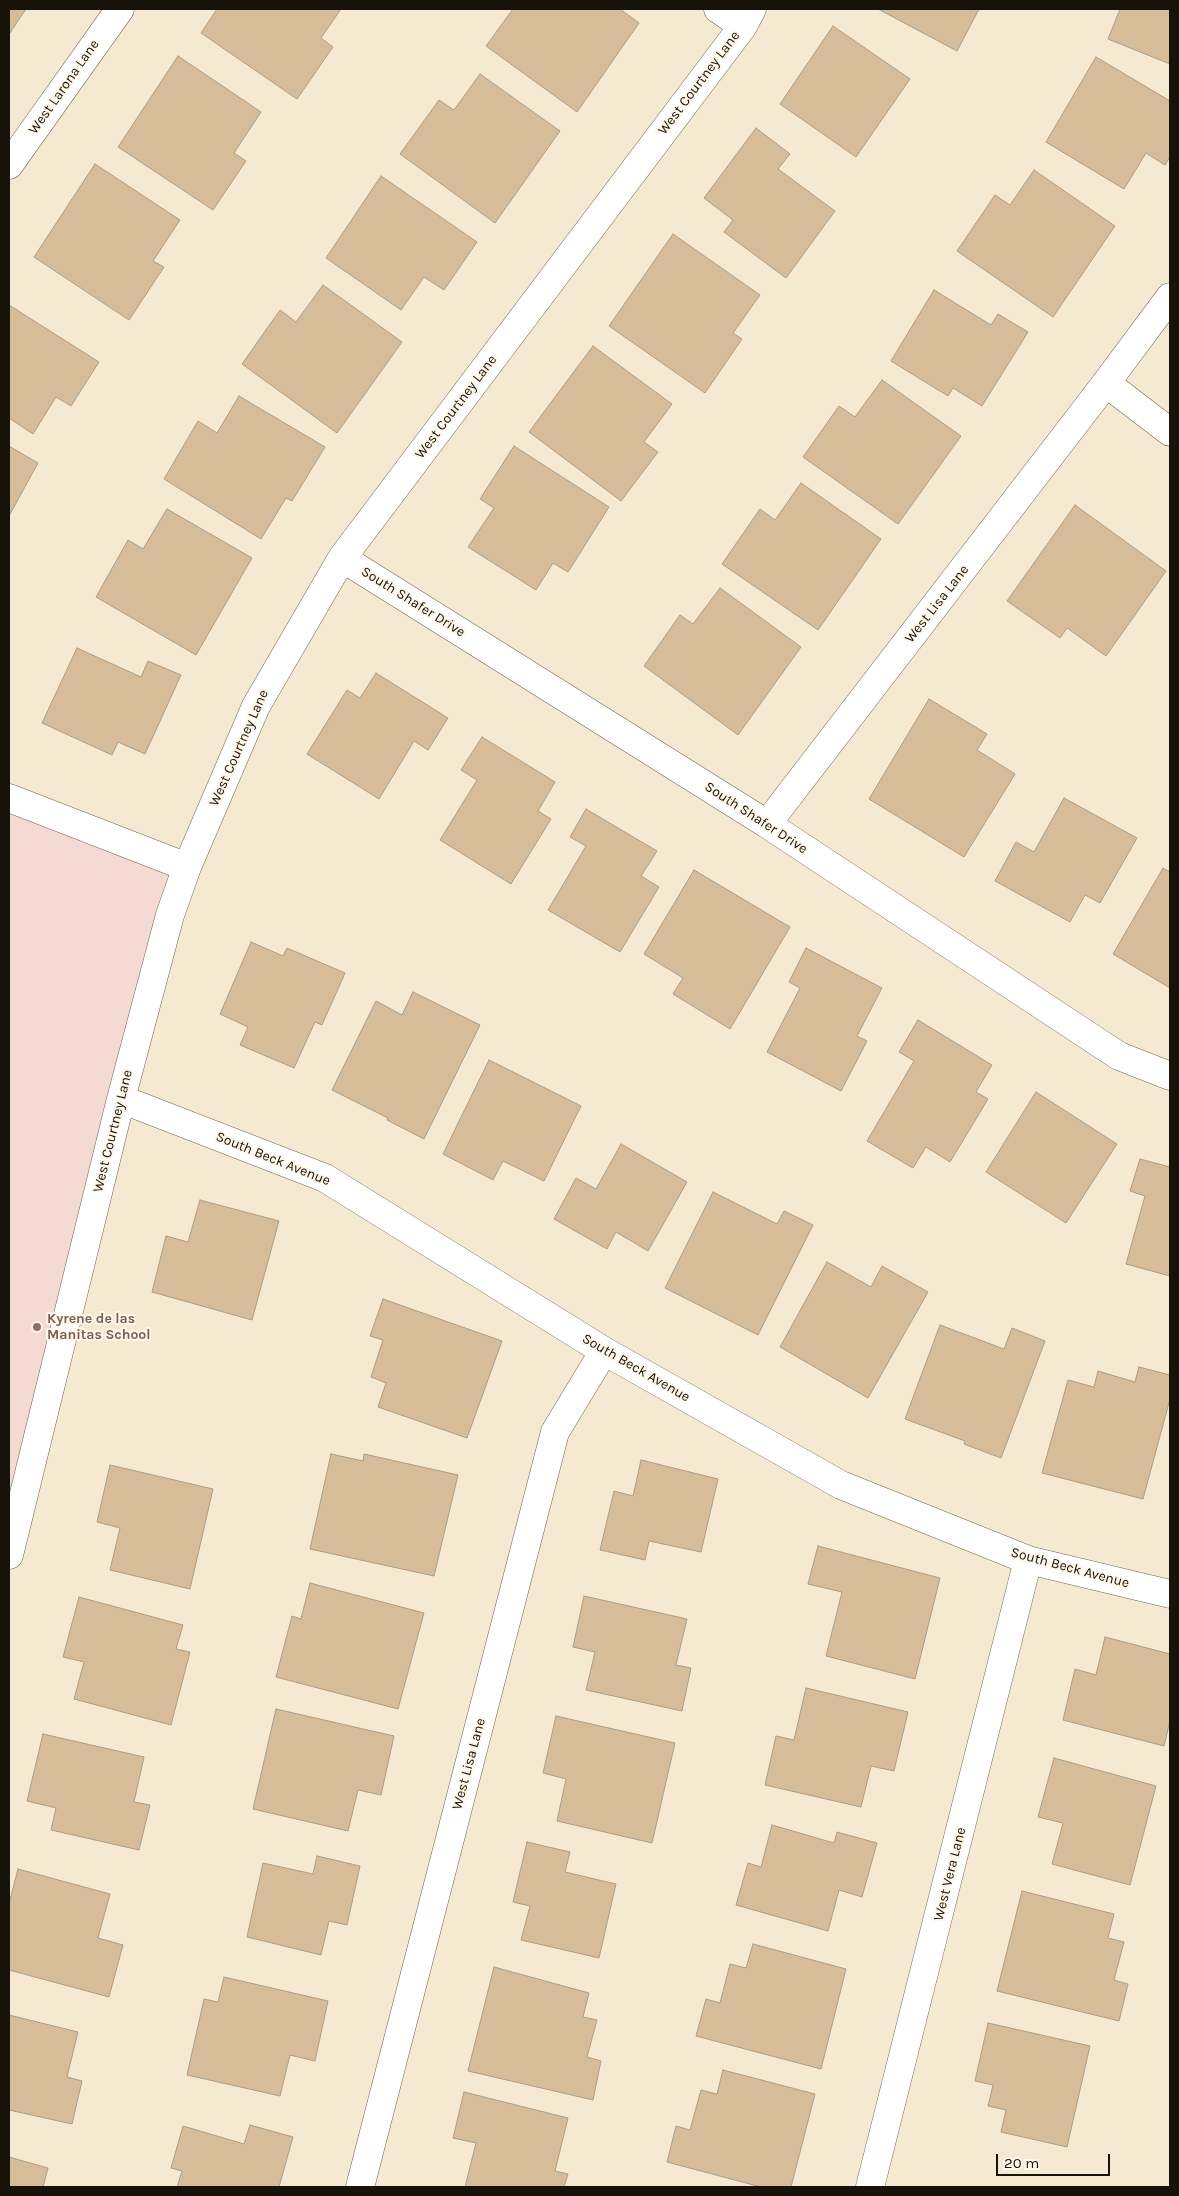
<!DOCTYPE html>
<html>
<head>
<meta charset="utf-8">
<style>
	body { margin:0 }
	#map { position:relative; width:1179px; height:2196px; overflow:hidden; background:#f6e9d2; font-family:Karla,sans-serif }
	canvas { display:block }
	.frame { position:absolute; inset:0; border:10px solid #17120a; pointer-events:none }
	.scale { position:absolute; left:996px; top:2154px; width:114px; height:22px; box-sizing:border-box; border:2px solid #17120a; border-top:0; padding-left:6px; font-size:15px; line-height:18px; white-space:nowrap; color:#17120a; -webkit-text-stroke:4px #fff7e9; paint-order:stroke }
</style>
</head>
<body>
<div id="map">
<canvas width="1179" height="2196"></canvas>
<div class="frame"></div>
<div class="scale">20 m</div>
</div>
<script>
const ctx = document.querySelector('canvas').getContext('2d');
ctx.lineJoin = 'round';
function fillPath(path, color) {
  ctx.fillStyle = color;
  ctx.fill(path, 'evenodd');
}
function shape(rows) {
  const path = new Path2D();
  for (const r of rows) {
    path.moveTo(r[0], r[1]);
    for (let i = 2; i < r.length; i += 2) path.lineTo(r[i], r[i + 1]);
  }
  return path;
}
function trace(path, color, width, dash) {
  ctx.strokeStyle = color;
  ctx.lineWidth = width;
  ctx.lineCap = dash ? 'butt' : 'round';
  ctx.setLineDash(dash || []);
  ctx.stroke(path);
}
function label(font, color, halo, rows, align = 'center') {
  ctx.font = font + ' Karla,sans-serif';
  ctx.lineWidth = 4;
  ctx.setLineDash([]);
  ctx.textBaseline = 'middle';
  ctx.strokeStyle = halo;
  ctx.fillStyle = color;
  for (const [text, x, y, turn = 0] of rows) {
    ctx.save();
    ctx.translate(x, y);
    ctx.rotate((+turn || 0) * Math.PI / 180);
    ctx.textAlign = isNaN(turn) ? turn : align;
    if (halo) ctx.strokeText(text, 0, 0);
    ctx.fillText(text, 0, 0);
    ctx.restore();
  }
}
const education = shape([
	[9,798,187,867,9,1555]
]);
const building = shape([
	[9,9,26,9,10,33,9,32,9,9],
	[217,9,341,9,321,38,333,47,297,99,201,33,217,9],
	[513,9,620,9,639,23,577,112,486,46,513,9],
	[878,9,979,9,957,51,878,9],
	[1120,9,1170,9,1170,64,1108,39,1120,9],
	[833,26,910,79,856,157,780,104,833,26],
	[178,56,261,112,234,153,246,161,213,210,118,147,178,56],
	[1096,57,1170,101,1170,157,1165,165,1146,153,1124,189,1046,142,1096,57],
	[480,74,560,131,495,223,400,154,439,100,454,110,480,74],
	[756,128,790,154,778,169,835,211,786,278,724,232,733,220,704,198,756,128],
	[95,164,180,220,153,261,164,267,129,320,34,257,95,164],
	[1034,170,1115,226,1053,317,957,251,995,195,1010,205,1034,170],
	[381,176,477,242,444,290,424,277,401,310,326,258,381,176],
	[673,234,760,295,733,333,742,339,705,393,609,326,673,234],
	[323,285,402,342,337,433,242,364,280,310,296,322,323,285],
	[934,290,991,325,998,314,1028,332,982,406,953,388,948,396,891,361,934,290],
	[9,305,99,362,71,406,56,397,33,434,9,418,9,305],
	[593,346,672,404,644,442,658,452,621,501,529,432,593,346],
	[882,380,961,436,898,524,803,457,839,406,855,417,882,380],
	[239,396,325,447,292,501,286,498,261,539,164,479,198,421,217,433,239,396],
	[9,446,38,463,9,516,9,446],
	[514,446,609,507,568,572,553,563,536,590,468,547,494,508,480,499,514,446],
	[801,483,881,539,818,630,722,564,760,509,775,520,801,483],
	[1075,505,1166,571,1106,656,1067,628,1060,638,1007,601,1075,505],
	[167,509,252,558,196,655,96,597,128,540,143,549,167,509],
	[720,588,801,647,738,735,644,666,680,615,693,624,720,588],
	[77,648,141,677,148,661,181,675,145,754,118,742,112,755,42,723,77,648],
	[376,673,448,718,428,750,414,741,379,799,307,754,347,690,360,698,376,673],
	[929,699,987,734,977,750,1015,774,964,857,869,799,929,699],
	[482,737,555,782,538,811,551,819,511,884,440,840,477,780,461,770,482,737],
	[1064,798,1137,838,1100,903,1085,895,1070,922,995,881,1016,842,1034,852,1064,798],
	[586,809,657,851,641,876,659,887,620,952,548,910,586,846,570,837,586,809],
	[1163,868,1170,872,1170,988,1113,954,1163,868],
	[694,870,790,927,730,1029,673,994,683,978,644,954,694,870],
	[251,942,283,956,287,948,345,973,322,1025,315,1022,294,1068,240,1045,248,1027,220,1014,251,942],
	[806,948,882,988,857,1036,867,1041,841,1091,767,1052,800,988,789,982,806,948],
	[413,992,480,1025,424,1139,387,1120,388,1118,332,1090,376,1001,402,1015,413,992],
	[918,1020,992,1065,976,1092,988,1099,950,1162,926,1147,913,1168,867,1141,914,1061,899,1052,918,1020],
	[489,1060,581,1106,544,1181,503,1161,493,1180,443,1154,489,1060],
	[1036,1092,1117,1144,1066,1223,986,1172,1036,1092],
	[621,1144,687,1182,648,1251,616,1232,607,1249,554,1219,576,1178,596,1189,621,1144],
	[1140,1159,1170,1167,1170,1276,1126,1264,1145,1196,1130,1191,1140,1159],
	[713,1192,777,1224,784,1211,813,1225,758,1335,665,1288,713,1192],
	[200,1200,279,1221,252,1320,152,1292,166,1236,188,1242,200,1200],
	[827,1262,871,1287,882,1266,928,1292,868,1398,780,1347,827,1262],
	[383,1299,502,1341,467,1438,378,1407,386,1383,371,1377,383,1340,370,1336,383,1299],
	[940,1325,1004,1349,1012,1328,1045,1341,1001,1458,964,1444,965,1441,905,1419,940,1325],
	[1139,1367,1170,1375,1170,1399,1143,1499,1042,1473,1068,1380,1094,1387,1098,1371,1135,1382,1139,1367],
	[331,1454,363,1461,364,1454,458,1475,434,1576,310,1549,331,1454],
	[641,1460,718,1479,701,1552,649,1541,645,1560,600,1550,614,1491,633,1496,641,1460],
	[110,1465,213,1489,190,1589,110,1570,120,1528,97,1522,110,1465],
	[818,1546,940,1578,915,1679,826,1656,842,1592,808,1584,818,1546],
	[310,1583,424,1613,398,1709,276,1677,292,1616,301,1619,310,1583],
	[584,1596,687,1619,676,1665,691,1668,682,1711,586,1690,595,1652,573,1647,584,1596],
	[79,1597,183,1625,176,1649,190,1652,171,1725,74,1699,84,1662,63,1657,79,1597],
	[1105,1637,1170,1654,1170,1721,1164,1746,1063,1720,1075,1669,1096,1675,1105,1637],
	[806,1688,908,1712,894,1771,871,1766,861,1807,765,1785,776,1736,794,1740,806,1688],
	[276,1709,394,1736,381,1795,358,1790,348,1831,253,1809,276,1709],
	[556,1716,675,1743,652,1843,557,1821,566,1779,543,1773,556,1716],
	[43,1734,144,1757,134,1802,150,1805,139,1850,51,1830,56,1808,27,1801,43,1734],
	[1054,1758,1156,1786,1130,1885,1052,1864,1063,1823,1038,1817,1054,1758],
	[772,1825,834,1843,837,1832,877,1843,862,1897,839,1890,828,1931,736,1905,748,1863,761,1867,772,1825],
	[527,1842,570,1852,565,1872,616,1884,599,1958,521,1940,530,1906,513,1902,527,1842],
	[317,1856,360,1866,347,1925,329,1921,321,1955,247,1937,263,1863,313,1874,317,1856],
	[18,1869,110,1894,98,1938,123,1945,109,1997,9,1970,9,1904,18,1869],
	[1022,1891,1114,1914,1108,1938,1124,1942,1114,1980,1128,1984,1119,2021,997,1991,1022,1891],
	[753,1944,846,1969,821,2069,696,2036,706,1999,720,2003,730,1964,746,1968,753,1944],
	[494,1967,589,1993,583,2017,597,2020,587,2057,601,2061,593,2100,468,2071,494,1967],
	[224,1977,328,2001,315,2061,290,2055,280,2096,187,2075,204,1999,218,2002,224,1977],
	[9,2015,78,2032,67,2077,82,2081,72,2124,9,2110,9,2015],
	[988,2023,1090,2046,1067,2147,1001,2132,1006,2110,988,2106,993,2085,975,2081,988,2023],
	[723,2070,815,2094,791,2187,761,2187,667,2162,676,2126,690,2130,701,2090,717,2094,723,2070],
	[464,2092,568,2118,555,2171,568,2174,564,2187,465,2187,476,2143,453,2138,464,2092],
	[250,2125,293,2137,279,2187,177,2187,182,2171,171,2168,183,2126,244,2144,250,2125],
	[9,2157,48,2168,43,2187,9,2187,9,2157]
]);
const minor = shape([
	[718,9,743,26],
	[9,165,120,9],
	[1106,383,1170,432],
	[342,558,767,824,1119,1056,1170,1076],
	[9,798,187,867],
	[767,824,1106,383,1170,297],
	[121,1099,325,1178,604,1351,841,1485,1028,1560,1170,1594],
	[9,1555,121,1099,170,915,187,867,256,706,342,558,743,26,752,9],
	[360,2187,555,1432,604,1351],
	[870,2187,1028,1560]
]);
const markers = [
	[37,1327,5,"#8d6e63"]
];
const streetNames = [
	["West Courtney Lane",699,83,-53],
	["West Larona Lane",64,87,-55],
	["West Courtney Lane",456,407,-53],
	["South Shafer Drive",413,602,32],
	["West Lisa Lane",937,604,-52],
	["West Courtney Lane",239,748,-66],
	["South Shafer Drive",756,818,33],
	["West Courtney Lane",113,1131,-76],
	["South Beck Avenue",273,1159,22],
	["South Beck Avenue",636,1368,30],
	["South Beck Avenue",1070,1568,15],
	["West Lisa Lane",469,1764,-75],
	["West Vera Lane",950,1874,-76]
];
const educationNames = [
	["Kyrene de las",47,1319],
	["Manitas School",47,1335]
];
fillPath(education, '#f4dad3');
fillPath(building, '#d6bc98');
trace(building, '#ab9c88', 1);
trace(minor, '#716552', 29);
trace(minor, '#fff', 28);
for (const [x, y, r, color] of markers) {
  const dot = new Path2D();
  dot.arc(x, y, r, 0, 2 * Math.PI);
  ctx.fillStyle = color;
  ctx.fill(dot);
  trace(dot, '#fff7e9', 2);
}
label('14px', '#17120a', '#fff7e9', streetNames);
label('bold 14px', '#785e54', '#fff7e9', educationNames, 'left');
</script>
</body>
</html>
